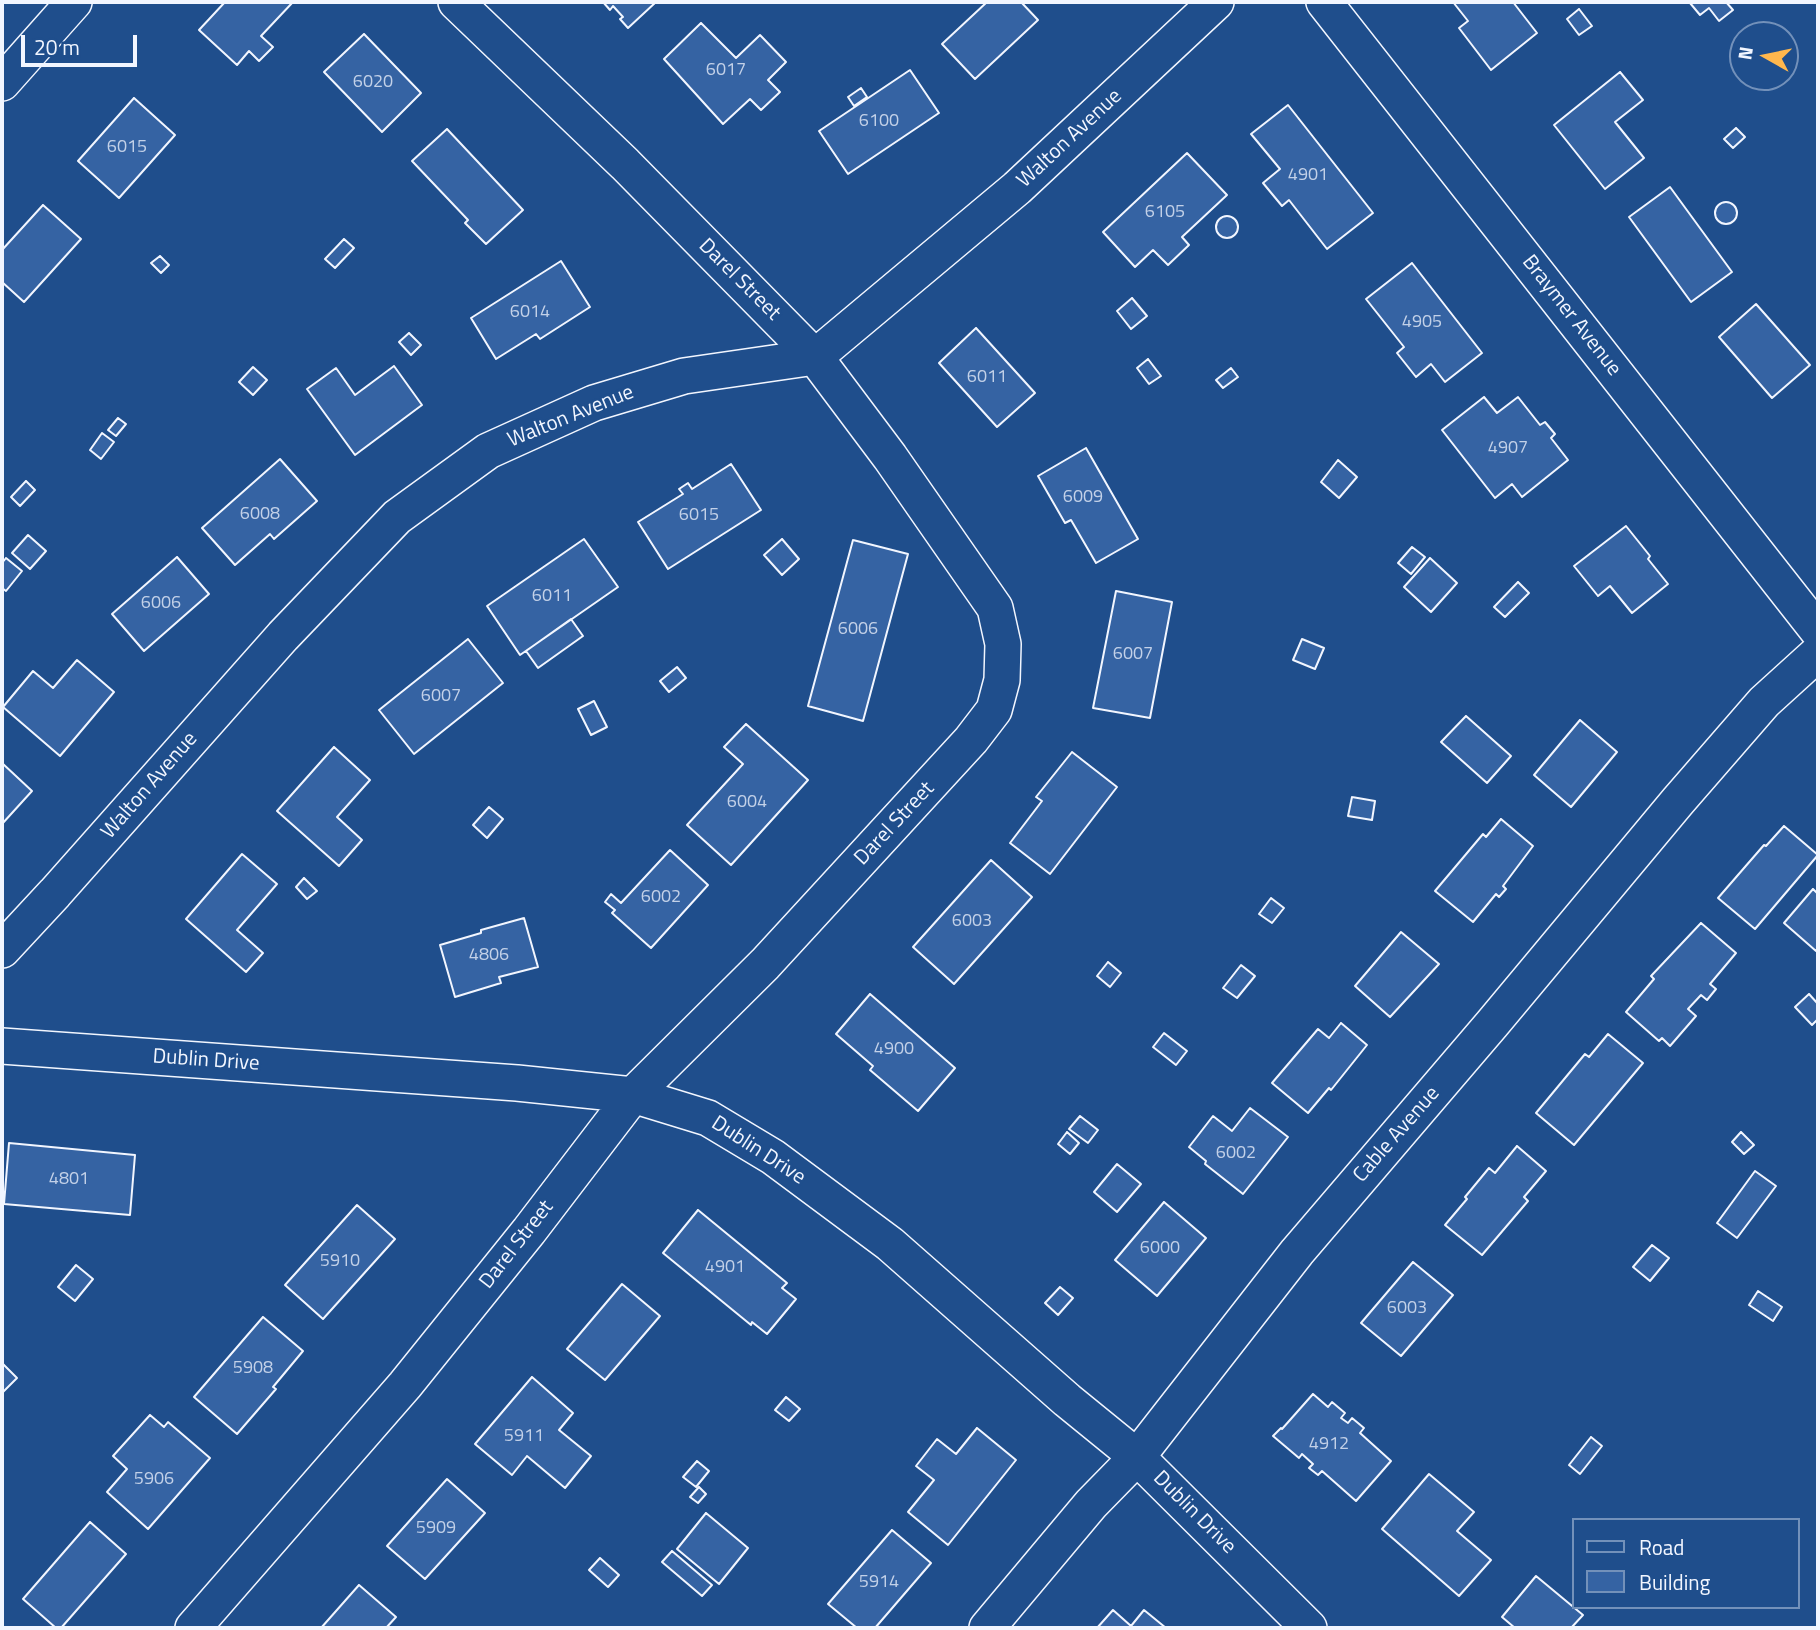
<!DOCTYPE html>
<html>
<head>
<meta charset="utf-8">
<style>
	body { margin:0 }
	#map { position:relative; width:1820px; height:1630px; overflow:hidden; background:#1f4e8c; font-family:"Titillium Web",sans-serif }
	canvas { display:block }
	.frame { position:absolute; inset:0; border:4px solid #f2f6ff; pointer-events:none }
	.legend { position:absolute; left:1572px; top:1518px; width:228px; height:91px; box-sizing:border-box; background:#1f4e8c; border:2px solid #7391ba; margin:0; padding:9px 12px; list-style:none; font-size:21px; color:#f2f6ff }
	.legend li { display:flex; align-items:center; gap:14px; height:35px }
	.legend b { width:35px; border:2px solid #7391ba }
	.north { position:absolute; left:1729px; top:21px; width:70px; height:70px; box-sizing:border-box; background:#1f4e8c; border:2px solid #7391ba; border-radius:50%; rotate:279deg; font-size:19px; font-weight:700; line-height:28px; text-align:center; color:#f2f6ff }
	.north::after { content:''; display:block; margin:auto; width:24px; height:32px; background:#ffb74d; clip-path:polygon(50% 0,100% 100%,50% 72%,0 100%) }
	.scale { position:absolute; left:21px; top:35px; width:116px; height:32px; box-sizing:border-box; border:4px solid #f2f6ff; border-top:0; padding-left:9px; font-size:21px; line-height:24px; white-space:nowrap; color:#f2f6ff; -webkit-text-stroke:5px #1f4e8c; paint-order:stroke }
</style>
</head>
<body>
<div id="map">
<canvas width="1820" height="1630"></canvas>
<div class="frame"></div>
<ul class="legend">
<li><b style="height:9px;background:#1f4e8c"></b>Road</li>
<li><b style="height:19px;background:#3563a3"></b>Building</li>
</ul>
<div class="north">N</div>
<div class="scale">20 m</div>
</div>
<script>
const ctx = document.querySelector('canvas').getContext('2d');
ctx.lineJoin = 'round';
function fillPath(path, color) {
  ctx.fillStyle = color;
  ctx.fill(path, 'evenodd');
}
function shape(rows) {
  const path = new Path2D();
  for (const r of rows) {
    if (r.length === 3) {
      path.moveTo(r[0] + r[2], r[1]);
      path.arc(r[0], r[1], r[2], 0, 2 * Math.PI);
      continue;
    }
    path.moveTo(r[0], r[1]);
    for (let i = 2; i < r.length; i += 2) path.lineTo(r[i], r[i + 1]);
  }
  return path;
}
function trace(path, color, width, dash) {
  ctx.strokeStyle = color;
  ctx.lineWidth = width;
  ctx.lineCap = dash ? 'butt' : 'round';
  ctx.setLineDash(dash || []);
  ctx.stroke(path);
}
function label(font, color, halo, rows, align = 'center') {
  ctx.font = font + ' "Titillium Web",sans-serif';
  ctx.lineWidth = 5;
  ctx.setLineDash([]);
  ctx.textBaseline = 'middle';
  ctx.strokeStyle = halo;
  ctx.fillStyle = color;
  for (const [text, x, y, turn = 0] of rows) {
    ctx.save();
    ctx.translate(x, y);
    ctx.rotate((+turn || 0) * Math.PI / 180);
    ctx.textAlign = isNaN(turn) ? turn : align;
    if (halo) ctx.strokeText(text, 0, 0);
    ctx.fillText(text, 0, 0);
    ctx.restore();
  }
}
const building = shape([
	[225,2,293,2,261,36,273,47,259,61,249,51,237,65,199,30,225,2],
	[603,2,656,2,628,28,620,19,623,17,613,6,610,10,603,2],
	[987,2,1021,2,1038,20,975,79,942,44,987,2],
	[1453,2,1513,2,1537,33,1491,70,1459,28,1468,21,1453,2],
	[1692,2,1726,2,1733,10,1719,21,1709,8,1700,15,1690,3,1692,2],
	[1579,9,1592,26,1579,35,1567,19,1579,9],
	[701,23,736,58,760,35,786,62,768,80,780,92,761,110,750,99,723,124,664,59,701,23],
	[364,34,421,93,382,132,324,72,364,34],
	[910,70,939,113,848,174,819,131,910,70],
	[1620,72,1643,100,1615,122,1644,158,1605,189,1554,125,1620,72],
	[861,88,867,97,854,106,848,97,861,88],
	[134,98,175,135,119,198,78,161,134,98],
	[1288,105,1373,213,1327,249,1289,200,1282,206,1263,183,1280,169,1251,134,1288,105],
	[1736,128,1745,137,1733,148,1724,139,1736,128],
	[447,129,523,210,486,244,465,223,468,220,412,161,447,129],
	[1187,153,1227,195,1182,237,1189,245,1168,265,1153,250,1135,267,1103,232,1187,153],
	[1670,187,1732,272,1691,302,1629,217,1670,187],
	[1726,213,11],
	[43,205,81,239,24,302,2,282,2,250,43,205],
	[1227,227,11],
	[344,239,354,248,335,268,325,259,344,239],
	[160,256,169,265,161,273,151,263,160,256],
	[561,261,590,307,540,339,536,334,496,359,471,318,561,261],
	[1412,263,1482,353,1445,382,1431,364,1416,377,1397,353,1404,347,1366,299,1412,263],
	[1132,298,1147,316,1131,329,1117,311,1132,298],
	[1756,304,1810,365,1772,398,1719,337,1756,304],
	[976,328,1035,393,997,427,939,363,976,328],
	[409,333,421,345,411,355,399,342,409,333],
	[1148,359,1161,376,1149,384,1137,368,1148,359],
	[394,366,422,405,355,455,307,389,336,368,355,395,394,366],
	[253,367,267,380,253,395,239,382,253,367],
	[1231,368,1238,377,1223,388,1216,380,1231,368],
	[1484,397,1497,413,1518,397,1540,425,1545,422,1555,434,1551,438,1568,460,1522,497,1512,484,1495,498,1442,430,1484,397],
	[118,418,126,424,116,436,108,430,118,418],
	[102,433,114,442,101,459,90,450,102,433],
	[1086,448,1138,539,1096,563,1071,520,1065,523,1038,476,1086,448],
	[280,459,317,501,274,539,270,534,235,565,202,528,280,459],
	[1338,460,1357,477,1339,498,1321,482,1338,460],
	[731,464,761,510,668,569,638,522,683,494,679,489,688,483,692,489,731,464],
	[26,481,35,490,20,506,11,497,26,481],
	[1626,526,1650,556,1648,559,1668,584,1632,613,1610,586,1598,596,1574,566,1626,526],
	[28,535,46,551,30,569,12,553,28,535],
	[584,539,618,587,520,655,487,606,584,539],
	[782,539,799,559,782,575,764,555,782,539],
	[853,540,908,554,863,721,808,706,853,540],
	[1412,547,1425,557,1411,574,1398,563,1412,547],
	[177,557,209,594,144,651,112,614,177,557],
	[6,558,22,571,6,591,2,588,2,563,6,558],
	[1430,558,1457,583,1431,612,1404,587,1430,558],
	[1518,582,1529,593,1505,617,1494,607,1518,582],
	[1116,591,1172,602,1150,718,1093,708,1116,591],
	[571,619,583,636,538,668,526,651,571,619],
	[468,639,503,683,414,754,379,710,468,639],
	[1302,639,1324,648,1315,669,1293,660,1302,639],
	[77,660,114,692,60,756,3,707,33,671,53,688,77,660],
	[677,667,686,678,669,692,660,681,677,667],
	[594,701,607,727,591,735,578,709,594,701],
	[1466,716,1511,756,1487,783,1441,742,1466,716],
	[1580,720,1617,752,1571,807,1534,775,1580,720],
	[746,724,808,780,731,865,687,825,743,764,724,747,746,724],
	[334,747,370,780,337,817,362,840,339,866,277,811,334,747],
	[1072,752,1117,787,1050,874,1010,843,1042,801,1036,797,1072,752],
	[2,763,32,791,2,824,2,763],
	[1352,797,1375,801,1372,820,1348,816,1352,797],
	[489,807,503,819,487,838,473,825,489,807],
	[1501,819,1533,846,1503,886,1506,889,1499,897,1496,894,1473,922,1435,891,1483,834,1486,837,1501,819],
	[1784,826,1818,855,1755,929,1718,898,1764,845,1766,846,1784,826],
	[670,850,708,885,651,948,612,913,615,910,605,902,611,894,621,903,670,850],
	[242,854,277,884,237,930,263,953,246,972,186,919,242,854],
	[991,860,1032,897,954,984,913,947,991,860],
	[304,878,317,891,307,899,296,887,304,878],
	[1813,889,1818,894,1818,948,1816,951,1784,923,1813,889],
	[1271,898,1284,908,1272,923,1259,914,1271,898],
	[524,918,538,967,499,977,501,983,455,997,440,945,481,933,481,930,524,918],
	[1701,923,1736,953,1710,984,1716,989,1707,1000,1701,995,1688,1009,1696,1016,1670,1046,1662,1038,1659,1041,1626,1012,1654,979,1651,976,1701,923],
	[1401,932,1439,964,1390,1017,1355,986,1401,932],
	[1108,962,1121,973,1110,987,1097,976,1108,962],
	[1241,965,1255,976,1237,998,1223,988,1241,965],
	[870,994,955,1068,918,1111,870,1070,873,1066,836,1034,870,994],
	[1809,994,1818,1004,1818,1019,1812,1025,1795,1007,1809,994],
	[1341,1023,1367,1045,1331,1090,1329,1088,1308,1113,1272,1083,1318,1029,1329,1038,1341,1023],
	[1164,1033,1187,1051,1176,1065,1153,1047,1164,1033],
	[1608,1034,1643,1063,1574,1145,1536,1113,1585,1054,1589,1057,1608,1034],
	[1250,1108,1288,1137,1243,1194,1205,1164,1206,1161,1189,1147,1213,1116,1232,1131,1250,1108],
	[1080,1116,1098,1130,1088,1143,1069,1129,1080,1116],
	[1067,1132,1079,1143,1070,1154,1058,1144,1067,1132],
	[1741,1132,1754,1145,1744,1154,1732,1142,1741,1132],
	[9,1143,135,1155,130,1215,4,1204,9,1143],
	[1517,1146,1546,1171,1524,1197,1528,1201,1482,1255,1445,1225,1467,1199,1465,1197,1489,1168,1495,1173,1517,1146],
	[1117,1164,1141,1184,1117,1212,1094,1192,1117,1164],
	[1755,1171,1776,1186,1737,1238,1717,1223,1755,1171],
	[1164,1202,1206,1238,1157,1296,1115,1260,1164,1202],
	[357,1205,395,1239,323,1319,285,1285,357,1205],
	[698,1210,787,1283,782,1288,796,1299,767,1334,752,1322,751,1325,663,1253,698,1210],
	[1652,1245,1669,1258,1650,1281,1633,1267,1652,1245],
	[1413,1262,1453,1295,1401,1356,1361,1323,1413,1262],
	[76,1265,93,1279,75,1301,58,1287,76,1265],
	[622,1284,660,1316,605,1380,567,1349,622,1284],
	[1060,1287,1073,1298,1058,1315,1045,1303,1060,1287],
	[1758,1291,1782,1307,1773,1321,1749,1305,1758,1291],
	[263,1317,303,1351,273,1387,276,1389,237,1434,194,1397,263,1317],
	[2,1363,17,1378,2,1393,2,1363],
	[532,1377,573,1413,559,1430,591,1456,565,1488,527,1456,512,1475,475,1444,532,1377],
	[1313,1394,1328,1407,1332,1402,1345,1413,1341,1418,1348,1423,1352,1418,1364,1428,1360,1433,1391,1461,1356,1501,1322,1471,1318,1475,1309,1468,1313,1464,1302,1454,1299,1458,1273,1436,1281,1428,1282,1429,1313,1394],
	[786,1397,800,1409,789,1421,775,1410,786,1397],
	[150,1415,164,1427,168,1422,210,1458,148,1529,107,1492,127,1469,113,1456,150,1415],
	[977,1428,1016,1460,948,1545,908,1512,934,1480,916,1466,937,1439,956,1454,977,1428],
	[1591,1437,1602,1446,1580,1474,1569,1465,1591,1437],
	[697,1461,709,1471,696,1487,683,1477,697,1461],
	[1429,1474,1474,1512,1457,1531,1491,1560,1459,1596,1382,1529,1429,1474],
	[447,1479,485,1513,425,1579,387,1546,447,1479],
	[699,1487,706,1494,698,1503,690,1497,699,1487],
	[706,1513,748,1548,719,1584,677,1549,706,1513],
	[90,1522,126,1554,61,1628,56,1628,23,1599,90,1522],
	[892,1530,931,1563,875,1628,857,1628,828,1604,892,1530],
	[672,1551,712,1585,702,1596,662,1562,672,1551],
	[600,1558,619,1575,608,1587,589,1570,600,1558],
	[1536,1576,1583,1615,1571,1628,1515,1628,1502,1617,1536,1576],
	[359,1585,396,1617,386,1628,321,1628,359,1585],
	[1113,1610,1131,1626,1144,1610,1166,1628,1097,1628,1113,1610]
]);
const minor = shape([
	[1324,2,1818,631],
	[2,83,74,2],
	[2,950,55,893,283,636,397,517,488,451,594,403,684,376,815,357,1017,188,1216,2],
	[2,1046,517,1083,633,1095,708,1118,773,1157,890,1244,1067,1400,1137,1457,1309,1628],
	[193,1628,405,1385,529,1231,633,1095,765,964,971,740,994,710,1002,680,1003,644,995,608,890,457,815,357,625,164,456,2],
	[987,1628,1091,1504,1137,1457,1297,1252,1492,1024,1678,801,1764,702,1818,653]
]);
const numberNames = [
	["6017",726,71],
	["6020",373,83],
	["6100",879,122],
	["6015",127,148],
	["4901",1308,176],
	["6105",1165,213],
	["6014",530,313],
	["4905",1422,323],
	["6011",987,378],
	["4907",1508,449],
	["6009",1083,498],
	["6008",260,515],
	["6015",699,516],
	["6011",552,597],
	["6006",161,604],
	["6006",858,630],
	["6007",1133,655],
	["6007",441,697],
	["6004",747,803],
	["6002",661,898],
	["6003",972,922],
	["4806",489,956],
	["4900",894,1050],
	["6002",1236,1154],
	["4801",69,1180],
	["6000",1160,1249],
	["5910",340,1262],
	["4901",725,1268],
	["6003",1407,1309],
	["5908",253,1369],
	["5911",524,1437],
	["4912",1329,1445],
	["5906",154,1480],
	["5909",436,1529],
	["5914",879,1583]
];
const streetNames = [
	["Walton Avenue",1070,139,-43],
	["Darel Street",739,280,45],
	["Braymer Avenue",1571,316,52],
	["Walton Avenue",571,417,-22],
	["Walton Avenue",150,786,-49],
	["Darel Street",895,824,-47],
	["Dublin Drive",206,1061,4],
	["Cable Avenue",1397,1135,-49],
	["Dublin Drive",758,1151,33],
	["Darel Street",517,1245,-52],
	["Dublin Drive",1194,1513,45]
];
fillPath(building, '#3563a3');
trace(building, '#f2f6ff', 2);
trace(minor, '#f2f6ff', 38);
trace(minor, '#1f4e8c', 35);
label('18px', '#c3d1e8', null, numberNames);
label('21px', '#f2f6ff', '#1f4e8c', streetNames);
</script>
</body>
</html>
